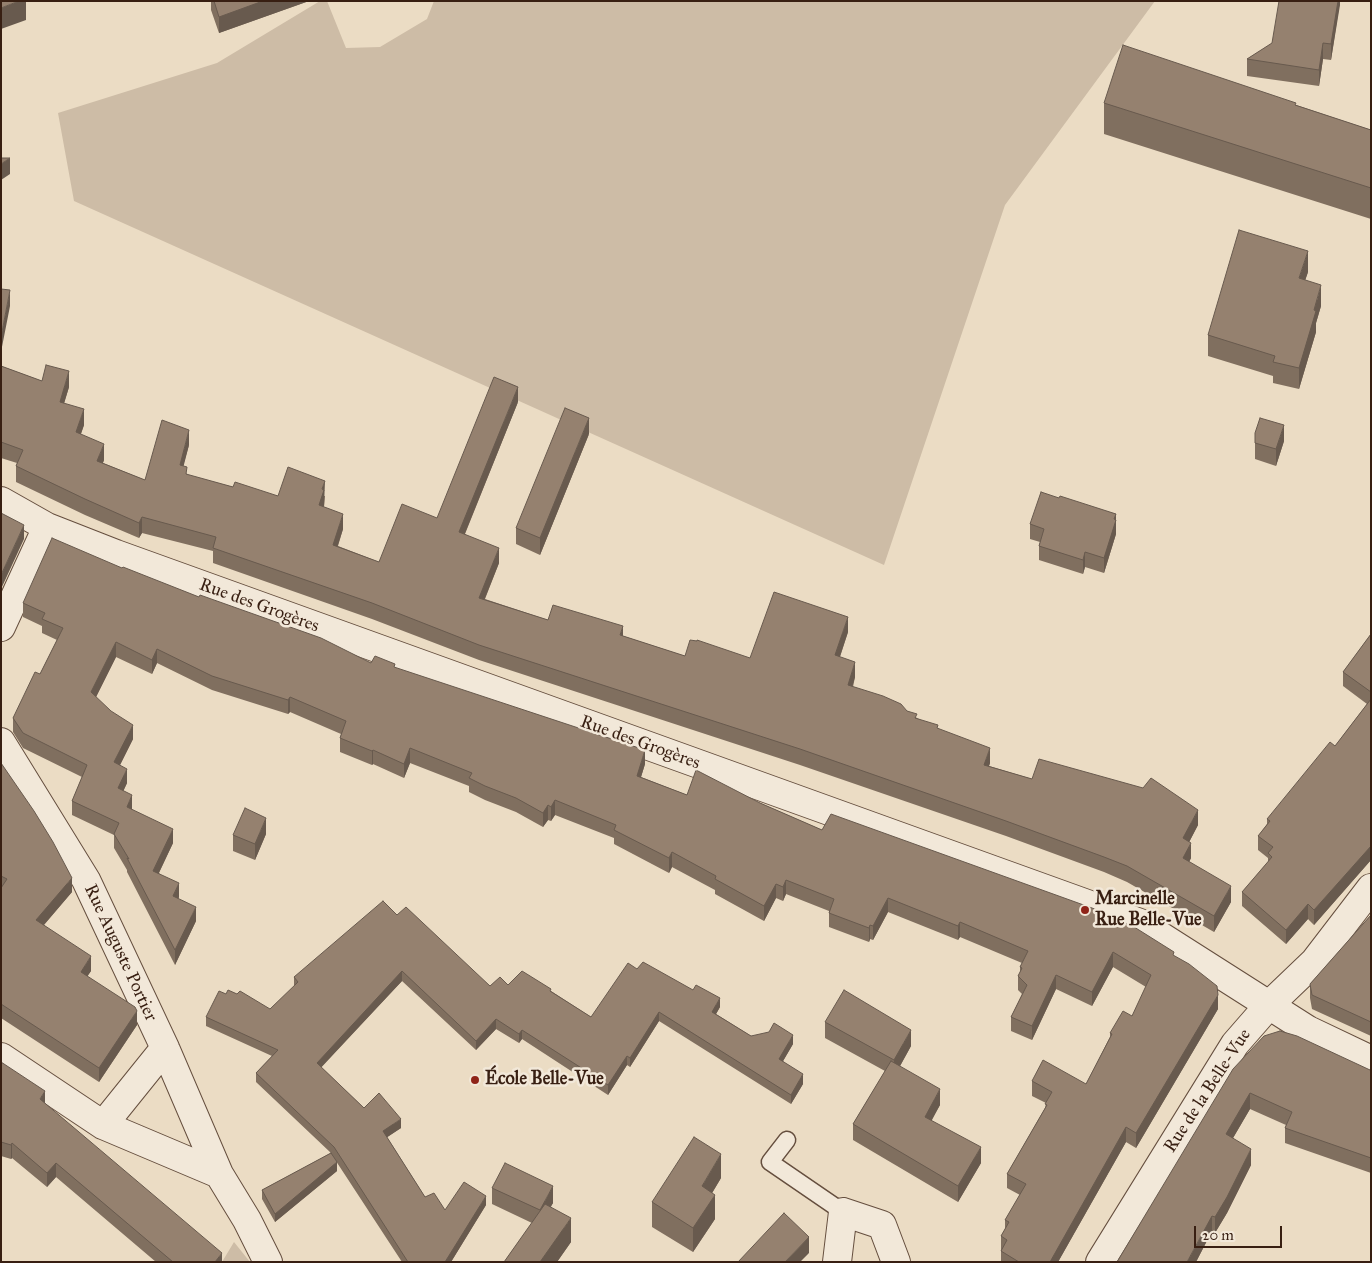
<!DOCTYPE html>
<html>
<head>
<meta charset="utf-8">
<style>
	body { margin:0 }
	#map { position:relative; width:1372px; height:1263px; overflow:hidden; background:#ebdcc4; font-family:"IM FELL Great Primer",serif }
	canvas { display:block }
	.frame { position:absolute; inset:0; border:2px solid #381f12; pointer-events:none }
	.scale { position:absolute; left:1194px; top:1226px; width:88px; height:22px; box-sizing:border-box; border:2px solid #381f12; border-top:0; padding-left:6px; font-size:15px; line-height:18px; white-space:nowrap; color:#381f12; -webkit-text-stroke:4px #f2e8d9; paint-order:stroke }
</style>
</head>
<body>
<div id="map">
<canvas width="1372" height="1263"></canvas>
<div class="frame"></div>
<div class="scale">20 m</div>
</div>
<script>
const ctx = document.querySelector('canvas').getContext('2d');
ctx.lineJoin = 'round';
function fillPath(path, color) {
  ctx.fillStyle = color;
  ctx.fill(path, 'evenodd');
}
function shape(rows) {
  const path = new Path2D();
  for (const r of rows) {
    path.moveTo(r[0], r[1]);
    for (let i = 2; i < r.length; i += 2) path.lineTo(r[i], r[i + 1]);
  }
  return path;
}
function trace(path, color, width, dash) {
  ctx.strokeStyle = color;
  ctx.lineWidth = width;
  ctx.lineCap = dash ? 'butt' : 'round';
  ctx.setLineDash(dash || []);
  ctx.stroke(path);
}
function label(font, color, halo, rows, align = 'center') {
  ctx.font = font + ' "IM FELL Great Primer",serif';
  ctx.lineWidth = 5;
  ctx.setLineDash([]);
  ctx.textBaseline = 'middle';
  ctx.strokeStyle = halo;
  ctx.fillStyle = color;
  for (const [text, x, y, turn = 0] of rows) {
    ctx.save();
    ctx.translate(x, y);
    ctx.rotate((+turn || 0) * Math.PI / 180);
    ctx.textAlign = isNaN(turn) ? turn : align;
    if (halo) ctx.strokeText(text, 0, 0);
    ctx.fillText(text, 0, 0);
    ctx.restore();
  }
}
const green = shape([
	[320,1,327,1,346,48,380,47,427,19,434,1,1155,1,1005,205,884,565,74,201,58,113,217,63],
	[234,1242,250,1262,222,1262]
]);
const service = shape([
	[787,1140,770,1162,843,1212]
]);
const minor = shape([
	[1,501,47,527,116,554,1140,923,1308,1030,1371,1060],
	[1,627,47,527],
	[1,742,86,880,165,1048,219,1174],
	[1,1057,103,1125,219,1174,247,1220,268,1262],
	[103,1125,165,1048],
	[837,1262,843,1212,882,1225,896,1262]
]);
const tertiary = shape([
	[1100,1262,1235,1044,1269,1005,1315,961,1371,888]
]);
const wall = shape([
	[211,1,309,1,219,33,211,10],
	[1340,1,1331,60,1323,59,1319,86,1247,76,1247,59],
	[1104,103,1296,105,1371,130,1371,219,1104,134],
	[1308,272,1305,280,1321,306,1316,323,1316,332,1299,389,1273,383,1273,376,1208,356,1208,335],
	[1,366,42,381,69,387,64,403,84,425,81,434,104,460,103,463,145,480,189,445,183,466,187,475,233,487,278,496,325,496,324,507,343,529,338,546,379,562,437,518,518,402,465,534,499,563,485,599,548,620,623,636,685,656,750,658,848,632,840,657,855,677,853,687,907,711,917,718,938,729,990,763,989,766,1032,779,1198,825,1189,842,1191,858,1189,862,1231,902,1214,932,1127,882,1104,872,1006,836,800,765,479,660,372,619,213,563,213,551,142,533,139,538,85,515,16,482,16,466,17,463,1,458],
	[1255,433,1284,441,1276,466,1255,459],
	[589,434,540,555,516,544,516,528],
	[1059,498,1116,514,1116,534,1104,573,1085,567,1083,574,1039,560,1039,546,1040,542,1030,539,1030,524],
	[122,568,371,663,395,668,645,764,641,777,687,795,760,803,822,830,1174,956,1218,1009,1136,1148,1126,1142,1058,1262,1001,1262,1001,1236,1005,1229,1005,1220,1020,1195,1007,1188,1007,1174,1045,1108,1046,1103,1032,1096,1032,1081,1086,1084,1110,1037,1110,1033,1132,1016,1146,987,1113,967,1092,1006,1056,989,1032,1040,1011,1031,1011,1017,1022,994,1018,990,1018,976,1020,973,1020,967,1022,963,960,937,958,940,888,912,873,940,870,939,869,942,829,927,829,911,786,894,783,901,776,898,764,921,715,894,715,890,672,867,669,873,614,844,614,838,555,815,551,821,548,820,543,827,516,812,485,800,469,792,469,786,410,763,404,778,373,764,372,765,340,752,340,738,341,734,290,712,288,714,212,690,157,663,152,674,116,657,96,697,133,739,120,765,127,783,123,791,132,809,173,843,159,873,179,897,178,899,196,921,175,965,127,872,127,870,114,848,114,835,72,815,72,801,82,777,23,748,13,732,13,718,40,674,57,640,42,633,42,626,23,617,23,603],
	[1371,634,1371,860,1314,925,1308,919,1286,944,1242,906,1242,892,1268,862,1268,858,1258,850,1258,836,1267,824,1267,819,1335,746,1367,704,1343,686,1343,672],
	[1,763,72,892,44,925,91,971,87,976,137,1025,99,1082,1,1018],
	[266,834,255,860,233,851,233,835],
	[397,915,490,986,508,985,551,991,591,1017,637,969,720,1007,716,1014,751,1036,793,1044,783,1061,803,1084,791,1104,659,1021,630,1067,627,1065,608,1095,522,1039,519,1043,496,1029,476,1050,402,981,321,1067,364,1108,401,1128,387,1137,425,1197,445,1210,486,1205,451,1262,402,1262,332,1155,337,1171,275,1222,262,1199,262,1190,331,1153,256,1082,256,1073,272,1056,206,1026,206,1017,270,1009,294,987,294,977],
	[1371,915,1371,1036,1312,1009,1310,998,1310,984],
	[825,1022,911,1046,900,1066,940,1105,931,1120,981,1163,958,1202,853,1140,853,1124,885,1071,825,1038],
	[1,1062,45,1104,222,1262,156,1262,56,1177,47,1187,12,1158,11,1159,1,1156],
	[1371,1068,1371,1173,1285,1143,1285,1128,1286,1125,1250,1109,1233,1138,1251,1165,1227,1213,1215,1233,1212,1231,1196,1262,1233,1069,1370,1070],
	[721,1178,712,1193,715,1219,693,1252,652,1227,652,1202],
	[492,1188,553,1203,550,1207,571,1242,557,1262,504,1262,532,1223,492,1204]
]);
const shadedWall = shape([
	[19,1,26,1,26,20,1,29,1,8],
	[263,1,309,1,219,33,219,17],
	[1338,1,1340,1,1340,5,1331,60,1331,44],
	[1323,43,1323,59,1319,86,1319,70],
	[10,158,10,174,1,180,1,164],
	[1308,251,1308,272,1299,299,1299,278],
	[1321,285,1321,306,1316,323,1316,332,1299,389,1299,368],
	[10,290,10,306,1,352,1,337],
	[69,371,69,387,60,417,60,402],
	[518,387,518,402,459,548,459,532],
	[84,409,84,425,76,447,76,432],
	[589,418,589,434,540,555,540,538],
	[1284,425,1284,441,1276,466,1276,449],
	[189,430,189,445,180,480,180,465],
	[104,444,104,460,97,476,97,461],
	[325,481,324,506,319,521,319,505,322,489],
	[343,514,343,529,333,560,333,545],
	[1116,514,1116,534,1104,573,1104,558],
	[142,517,142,533,139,538,139,523],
	[24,525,24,539,1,589,1,575],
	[499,548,499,563,479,613,479,598],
	[1085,552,1085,567,1083,574,1083,560],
	[848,617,848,632,835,671,835,655],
	[623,626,623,641,620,635],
	[116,642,116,657,91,707,91,692],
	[157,649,157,663,152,674,152,660],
	[855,662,855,677,848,701,848,685],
	[290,697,290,712,288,714,288,700],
	[133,725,133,739,114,777,114,762],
	[410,748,410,763,404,778,404,764],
	[990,748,990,763,984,780,984,765],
	[373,750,373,764,372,765,372,751],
	[645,750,645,764,637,790,637,776],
	[127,769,127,783,118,803,118,788],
	[132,795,132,810,127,807],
	[555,800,555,815,551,821,551,807],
	[548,805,548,820,543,827,543,813],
	[1198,810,1198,825,1183,854,1183,838],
	[266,818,266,834,255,860,255,844],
	[173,829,173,843,153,885,153,871],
	[1191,843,1191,858,1183,874,1183,858],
	[1371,846,1371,860,1314,925,1314,910],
	[672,852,672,867,669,873,669,858],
	[72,878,72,892,36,934,36,920],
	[786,880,786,894,783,901,783,887],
	[179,883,179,897,173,910,173,896],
	[776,884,776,898,764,921,764,906],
	[1231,886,1231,902,1214,932,1214,916],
	[888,898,888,912,873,940,873,926],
	[1308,904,1308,919,1286,944,1286,930],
	[196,907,196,921,175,965,175,950],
	[960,922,960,937,958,940,958,926],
	[870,925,870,939,869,942,869,928],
	[1113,952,1113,967,1092,1006,1092,992],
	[91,956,91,971,81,986,81,972],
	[402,971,402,981,317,1072,317,1063],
	[1056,975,1056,989,1032,1040,1032,1026],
	[1218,995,1218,1009,1136,1148,1136,1133],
	[720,998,720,1007,712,1021,712,1012],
	[137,1011,137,1025,99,1082,99,1068],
	[659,1012,659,1021,630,1067,630,1058],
	[496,1019,496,1029,476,1050,476,1041],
	[522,1030,522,1039,519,1043,519,1034],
	[911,1030,911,1046,894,1077,894,1060],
	[793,1035,793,1044,779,1068,779,1059],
	[627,1056,627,1065,608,1095,608,1085],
	[803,1074,803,1084,791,1104,791,1095],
	[940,1089,940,1105,925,1133,925,1117],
	[45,1091,45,1105,40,1099],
	[1250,1093,1250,1109,1226,1150,1226,1134],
	[401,1119,401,1128,383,1140,383,1131],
	[1126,1127,1126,1142,1058,1262,1050,1262],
	[12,1143,12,1158,11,1159,11,1145],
	[981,1147,981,1163,958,1202,958,1186],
	[1251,1149,1251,1165,1227,1213,1215,1233,1215,1217],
	[721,1154,721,1178,702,1210,702,1186],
	[337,1162,337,1171,275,1222,275,1214],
	[56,1163,56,1177,47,1187,47,1173],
	[553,1186,553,1203,540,1227,540,1210],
	[715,1195,715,1219,693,1252,693,1228],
	[486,1196,486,1205,451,1262,445,1262],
	[1212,1216,1212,1231,1196,1262,1187,1262],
	[571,1218,571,1242,557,1262,540,1262],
	[809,1237,809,1253,800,1262,785,1262],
	[222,1253,222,1262,215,1262]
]);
const building = shape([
	[1,1,19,1,1,8,1,1],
	[214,1,263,1,219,17,214,1],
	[1279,1,1338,1,1331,44,1323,43,1319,70,1247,59,1272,43,1279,1],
	[1123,45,1296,103,1295,105,1371,130,1371,188,1104,103,1123,45],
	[1,158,10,158,1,164,1,158],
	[1239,230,1308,251,1299,278,1321,285,1314,310,1316,311,1299,368,1273,362,1275,356,1208,335,1239,230],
	[1,289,10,290,1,337,1,289],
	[46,365,69,371,60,402,84,409,76,432,104,444,97,461,145,480,162,420,189,430,180,465,187,467,186,474,233,487,235,482,278,496,288,467,325,481,322,489,324,490,319,505,343,514,333,545,379,562,402,504,437,518,494,377,518,387,459,532,499,548,479,598,548,620,553,605,623,626,620,635,685,656,690,640,697,641,697,640,750,658,774,592,848,617,835,655,855,662,848,685,883,696,901,704,907,711,917,714,915,718,938,725,937,728,990,748,984,765,1032,779,1039,759,1143,788,1151,778,1198,810,1183,838,1191,843,1183,858,1231,886,1214,916,1127,866,1104,857,1006,821,800,749,479,645,372,603,213,548,216,537,142,517,139,523,85,499,16,466,23,450,1,442,1,366,42,381,46,365],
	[565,408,589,418,540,538,516,528,565,408],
	[1260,418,1284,425,1276,449,1255,443,1255,433,1260,418],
	[1041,492,1059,498,1060,496,1116,514,1114,519,1116,520,1104,558,1085,552,1083,560,1039,546,1044,529,1030,524,1041,492],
	[1,513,24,525,1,575,1,513],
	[52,538,122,568,123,567,199,597,200,595,321,638,371,663,375,656,395,664,394,667,645,750,637,776,687,795,696,770,760,803,822,830,831,814,1092,908,1117,918,1131,926,1131,925,1174,952,1173,955,1189,964,1217,986,1218,995,1136,1133,1126,1127,1050,1262,1019,1262,1001,1251,1007,1240,1001,1236,1009,1222,1005,1220,1026,1184,1007,1174,1047,1105,1045,1104,1052,1092,1032,1081,1043,1060,1086,1084,1112,1034,1110,1033,1123,1011,1132,1016,1151,975,1113,952,1092,992,1056,975,1032,1026,1011,1017,1027,985,1018,976,1022,968,1020,967,1028,951,960,922,958,926,888,898,873,926,870,925,869,928,829,913,834,899,786,880,783,887,776,884,764,906,715,879,716,876,672,852,669,858,614,830,616,825,555,800,551,807,548,805,543,813,516,798,485,786,469,778,472,773,410,748,404,764,373,750,372,751,340,738,346,721,290,697,288,700,212,676,157,649,152,660,116,642,91,692,111,711,133,725,114,762,127,769,118,788,132,795,127,807,173,829,153,871,179,883,173,896,196,907,175,950,127,858,129,859,114,834,119,823,72,801,87,765,23,733,13,718,35,672,40,674,63,628,42,619,45,613,23,603,52,538],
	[1371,634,1371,692,1343,672,1371,634],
	[1371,699,1371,846,1314,910,1308,904,1286,930,1242,892,1272,857,1268,853,1273,847,1258,836,1270,821,1267,819,1330,742,1335,746,1371,699],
	[1,763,34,811,53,842,72,878,36,920,91,956,81,972,135,1007,137,1011,99,1068,1,1004,1,888,7,879,1,876,1,763],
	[245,808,266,818,255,844,233,835,245,808],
	[383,901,397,915,406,907,490,986,500,977,508,985,522,971,551,989,550,991,591,1017,628,963,637,969,643,962,693,990,696,985,720,998,712,1012,751,1036,769,1032,774,1023,793,1035,779,1059,803,1074,791,1095,659,1012,630,1058,627,1056,608,1085,522,1030,519,1034,496,1019,476,1041,402,971,317,1063,364,1108,379,1093,401,1119,383,1131,425,1197,434,1193,445,1210,464,1182,486,1196,445,1262,408,1262,334,1147,256,1073,278,1050,206,1017,219,991,226,994,228,990,237,994,240,991,270,1009,298,982,294,977,383,901],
	[1371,915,1371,1022,1312,995,1310,984,1371,915],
	[844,990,911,1030,894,1060,825,1022,844,990],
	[1280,1031,1297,1036,1370,1070,1371,1068,1371,1158,1285,1128,1292,1112,1250,1093,1226,1134,1251,1149,1227,1197,1215,1217,1212,1216,1187,1262,1117,1262,1233,1069,1264,1036,1280,1031],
	[891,1061,940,1089,925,1117,981,1147,958,1186,853,1124,891,1061],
	[1,1062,45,1091,40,1099,222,1253,215,1262,173,1262,56,1163,47,1173,12,1143,11,1145,1,1142,1,1062],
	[694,1137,721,1154,702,1186,715,1195,693,1228,652,1202,694,1137],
	[331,1153,337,1162,275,1214,262,1190,331,1153],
	[505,1163,553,1186,540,1210,492,1188,505,1163],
	[545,1204,571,1218,540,1262,504,1262,545,1204],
	[784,1213,809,1237,785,1262,738,1262,784,1213]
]);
const markers = [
	[1085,910,5,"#8f2418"],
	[475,1080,5,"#8f2418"]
];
const streetNames = [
	["Rue des Grogères",259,606,20],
	["Rue des Grogères",640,743,20],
	["Rue Auguste Portier",120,953,65],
	["Rue de la Belle-Vue",1208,1091,-57]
];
const poiNames = [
	["Marcinelle",1095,900],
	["Rue Belle-Vue",1095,921],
	["École Belle-Vue",485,1080]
];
fillPath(green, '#cdbca6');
trace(service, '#654e3e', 19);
trace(minor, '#654e3e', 30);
trace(tertiary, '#654e3e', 30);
trace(service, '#f2e8d9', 16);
trace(minor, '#f2e8d9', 28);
trace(tertiary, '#f2e8d9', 28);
fillPath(wall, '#806f5f');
fillPath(shadedWall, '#685a4e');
fillPath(building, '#95816f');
trace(building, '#685a4e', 1);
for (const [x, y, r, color] of markers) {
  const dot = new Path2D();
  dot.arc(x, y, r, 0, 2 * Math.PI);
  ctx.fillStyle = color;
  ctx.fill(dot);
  trace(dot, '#f2e8d9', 2);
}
label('18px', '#381f12', '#f2e8d9', streetNames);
label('bold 18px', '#381f12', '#f2e8d9', poiNames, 'left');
</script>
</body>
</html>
